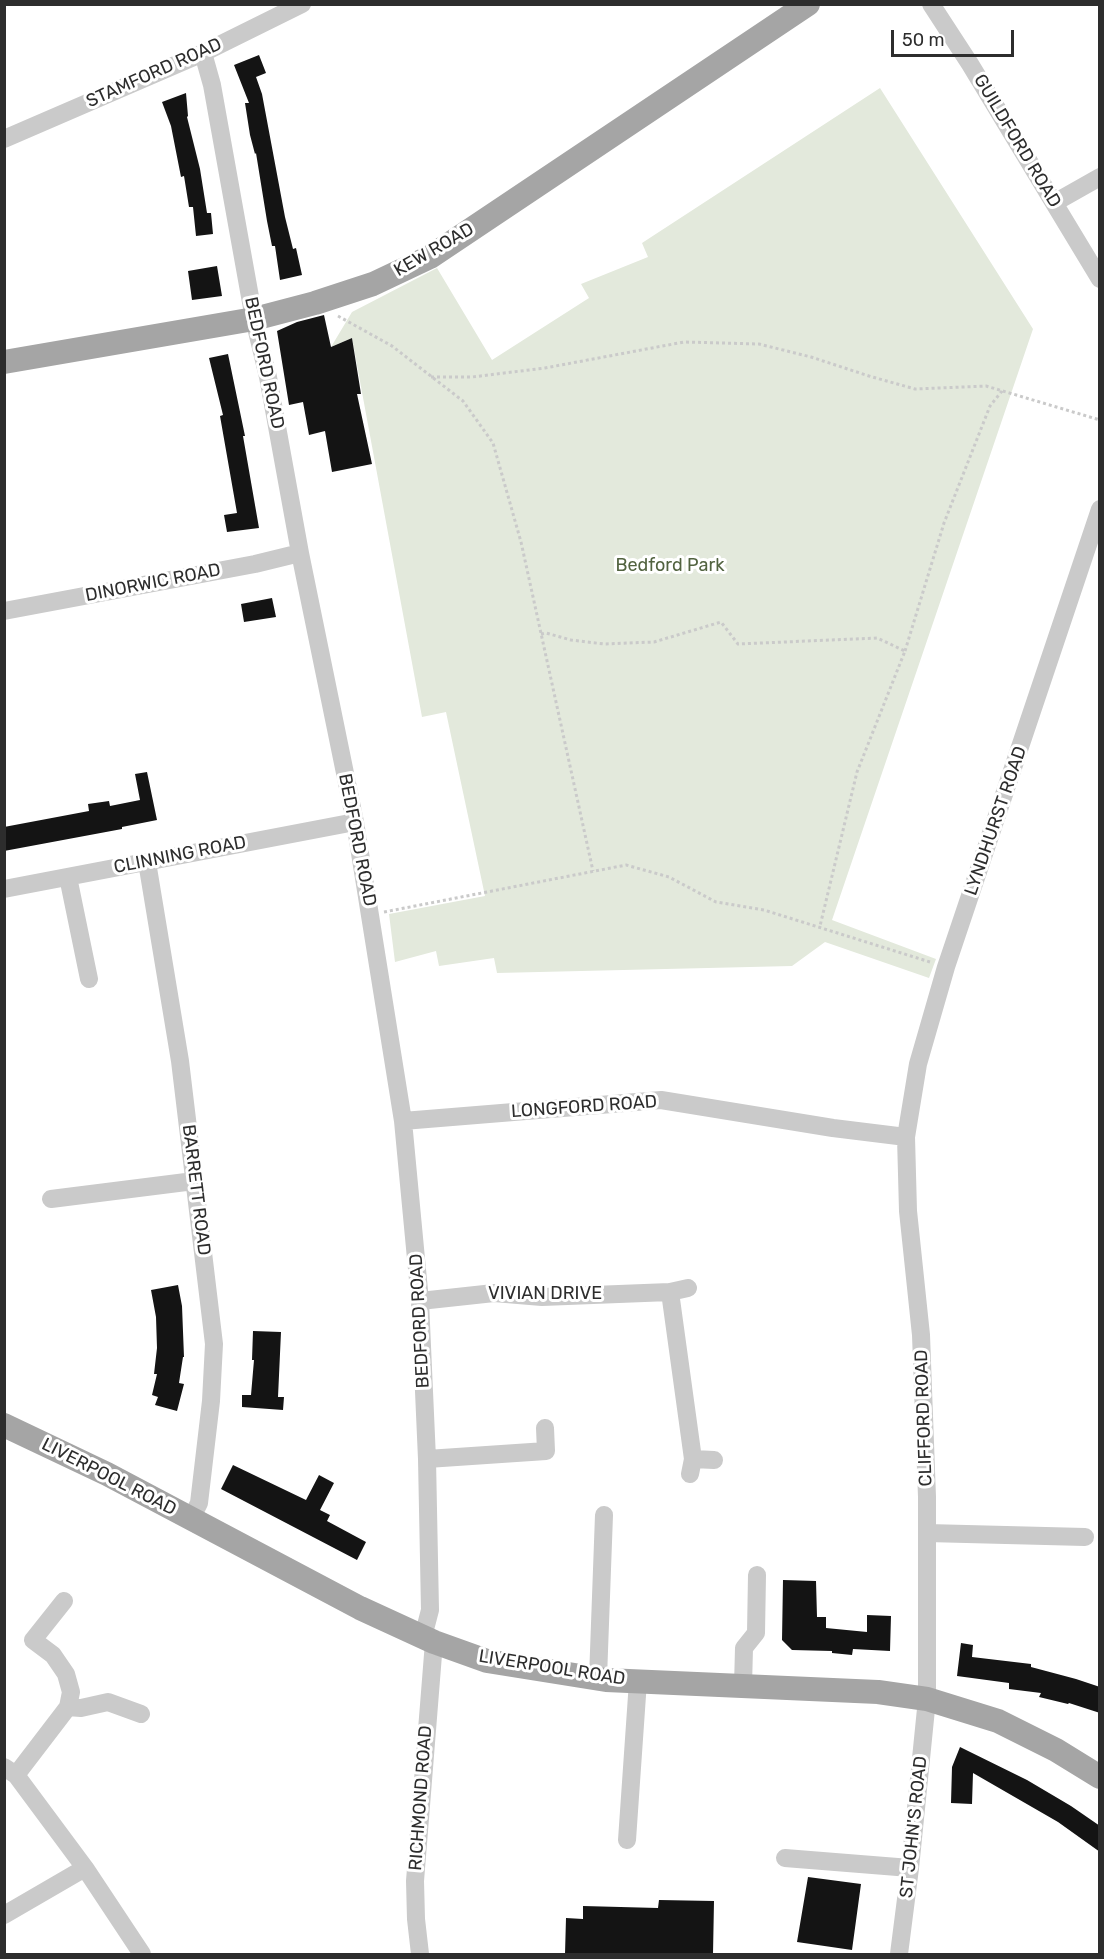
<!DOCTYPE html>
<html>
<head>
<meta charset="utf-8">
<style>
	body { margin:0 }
	#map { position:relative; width:1104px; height:1959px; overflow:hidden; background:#fff; font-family:Rubik,sans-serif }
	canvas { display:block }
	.frame { position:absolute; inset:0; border:6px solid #2d2d2d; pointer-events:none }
	.scale { position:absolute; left:891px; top:30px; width:123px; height:27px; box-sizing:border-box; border:3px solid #2d2d2d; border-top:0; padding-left:8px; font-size:18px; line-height:21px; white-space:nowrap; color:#2d2d2d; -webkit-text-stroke:4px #fff; paint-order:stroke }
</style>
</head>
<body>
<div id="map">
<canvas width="1104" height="1959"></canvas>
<div class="frame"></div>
<div class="scale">50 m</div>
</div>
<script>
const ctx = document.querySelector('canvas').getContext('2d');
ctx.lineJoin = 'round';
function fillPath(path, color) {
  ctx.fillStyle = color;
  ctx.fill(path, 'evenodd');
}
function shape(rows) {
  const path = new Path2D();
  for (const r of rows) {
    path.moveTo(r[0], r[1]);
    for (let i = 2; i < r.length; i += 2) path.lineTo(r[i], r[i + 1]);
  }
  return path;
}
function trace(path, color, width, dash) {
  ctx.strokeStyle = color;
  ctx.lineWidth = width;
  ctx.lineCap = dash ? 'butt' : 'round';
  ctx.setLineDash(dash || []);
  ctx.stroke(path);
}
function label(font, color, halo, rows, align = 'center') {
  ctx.font = font + ' Rubik,sans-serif';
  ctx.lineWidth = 6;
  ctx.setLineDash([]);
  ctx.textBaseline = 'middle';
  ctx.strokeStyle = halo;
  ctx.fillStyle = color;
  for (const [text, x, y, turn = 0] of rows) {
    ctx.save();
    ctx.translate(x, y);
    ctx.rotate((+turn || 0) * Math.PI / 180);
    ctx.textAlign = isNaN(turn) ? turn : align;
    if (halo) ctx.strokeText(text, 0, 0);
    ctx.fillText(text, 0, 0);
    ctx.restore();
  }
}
const green = shape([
	[880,88,1033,329,832,920,936,959,929,978,825,942,792,966,497,973,494,958,439,966,436,951,395,962,389,914,485,896,446,712,422,717,352,338,331,347,352,312,437,268,492,360,589,298,581,284,648,257,642,243]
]);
const building = shape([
	[259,55,266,73,256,77,262,94,285,217,293,249,296,248,302,275,280,280,275,246,272,246,267,221,256,153,255,154,250,135,245,103,249,103,234,65],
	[186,93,188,116,187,117,200,169,207,213,211,213,213,234,196,236,193,207,189,207,184,176,181,177,171,126,162,102],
	[217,266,222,296,192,300,188,271],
	[324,315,331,347,352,338,361,394,357,394,372,464,332,472,325,431,309,435,303,402,289,405,277,331,297,322],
	[228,354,245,436,243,436,259,528,227,532,224,515,237,513,220,416,223,415,209,358],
	[272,598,276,617,244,622,241,604],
	[147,772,157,820,122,827,122,829,4,851,4,827,89,811,88,804,109,801,110,806,140,800,135,774],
	[178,1285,182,1306,184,1357,183,1357,179,1383,184,1384,177,1411,155,1405,158,1397,152,1395,157,1374,154,1374,157,1348,156,1317,151,1290],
	[253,1331,281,1332,278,1397,284,1397,283,1410,242,1407,242,1395,251,1395,254,1360,252,1360],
	[233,1465,306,1500,319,1475,334,1483,320,1510,330,1515,327,1521,366,1542,357,1560,221,1489],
	[783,1580,816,1581,817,1617,826,1617,826,1628,867,1632,867,1615,891,1616,890,1651,853,1649,852,1655,832,1653,832,1651,792,1650,782,1640],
	[961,1643,973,1645,972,1657,1031,1664,1031,1667,1076,1679,1100,1687,1100,1713,1069,1703,1068,1704,1039,1697,1041,1693,1009,1689,1009,1683,957,1676],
	[960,1747,1027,1780,1071,1806,1100,1826,1100,1852,1058,1822,973,1773,972,1804,951,1803,952,1767],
	[808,1877,861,1884,852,1950,797,1942],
	[659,1900,714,1901,713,1954,565,1954,566,1918,583,1919,583,1906,658,1908]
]);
const path = shape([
	[338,316,392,346,463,401,493,443,521,542,593,871],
	[431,377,472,377,545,368,684,342,759,344,811,357,869,376,915,389,986,386,1100,420],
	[541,634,546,633,571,640,604,644,654,642,721,622,738,644,877,638,905,651,857,772,820,926],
	[905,651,944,523,990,406,1002,391],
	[384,912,626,865,669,877,716,902,764,910,930,962]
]);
const minor = shape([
	[931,4,970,64,1100,279],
	[203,53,212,85,254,319,268,377,300,553,355,822,403,1121,420,1301,427,1459,430,1610,423,1637],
	[4,139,203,53,302,4],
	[1054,203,1100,177],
	[4,611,255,564,300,553],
	[147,862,180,1061,214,1344,211,1401,199,1503,191,1519],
	[68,877,89,979],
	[4,889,355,822],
	[403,1121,661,1100,833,1128,906,1137],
	[51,1199,194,1181],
	[670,1292,693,1459,690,1474],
	[420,1301,494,1293,542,1297,670,1292,688,1288],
	[427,1459,546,1451,545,1428],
	[693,1459,714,1460],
	[927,1533,1085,1537],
	[598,1678,604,1515],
	[743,1686,744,1648,756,1633,757,1575],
	[68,1707,81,1708,108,1702,141,1714],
	[4,1767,16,1775,85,1868,142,1954],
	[16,1775,68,1707,71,1692,66,1674,53,1655,33,1640,64,1601],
	[627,1840,638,1681],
	[785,1858,910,1868],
	[4,1915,85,1868],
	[420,1954,416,1919,415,1881,434,1642],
	[899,1954,910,1868,927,1699,927,1497,921,1335,908,1211,906,1137,918,1064,946,967,1100,509]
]);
const major = shape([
	[4,362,254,319,315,303,373,284,430,257,808,4],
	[4,1425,107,1474,360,1608,434,1642,487,1661,606,1680,878,1692,927,1699,998,1721,1056,1750,1100,1777]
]);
const streetNames = [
	["STAMFORD ROAD",154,73,-24],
	["GUILDFORD ROAD",1017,141,59],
	["KEW ROAD",434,250,-30],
	["BEDFORD ROAD",264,363,78],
	["DINORWIC ROAD",153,583,-11],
	["LYNDHURST ROAD",996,821,-71],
	["BEDFORD ROAD",357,840,79],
	["CLINNING ROAD",180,855,-11],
	["LONGFORD ROAD",584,1107,-4],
	["BARRETT ROAD",196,1190,83],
	["VIVIAN DRIVE",545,1294],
	["BEDFORD ROAD",420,1321,-93],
	["CLIFFORD ROAD",924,1418,-92],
	["LIVERPOOL ROAD",109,1477,27],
	["LIVERPOOL ROAD",552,1668,9],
	["RICHMOND ROAD",421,1798,-86],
	["ST JOHN'S ROAD",914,1827,-84]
];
const parkNames = [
	["Bedford Park",670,566]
];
fillPath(green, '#e3e9dc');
fillPath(building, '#141414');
trace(path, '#cacaca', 3, [3, 3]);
trace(minor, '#cacaca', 18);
trace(major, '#a5a5a5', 24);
label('18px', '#2d2d2d', '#fff', streetNames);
label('18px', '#526340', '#fff', parkNames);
</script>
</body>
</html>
